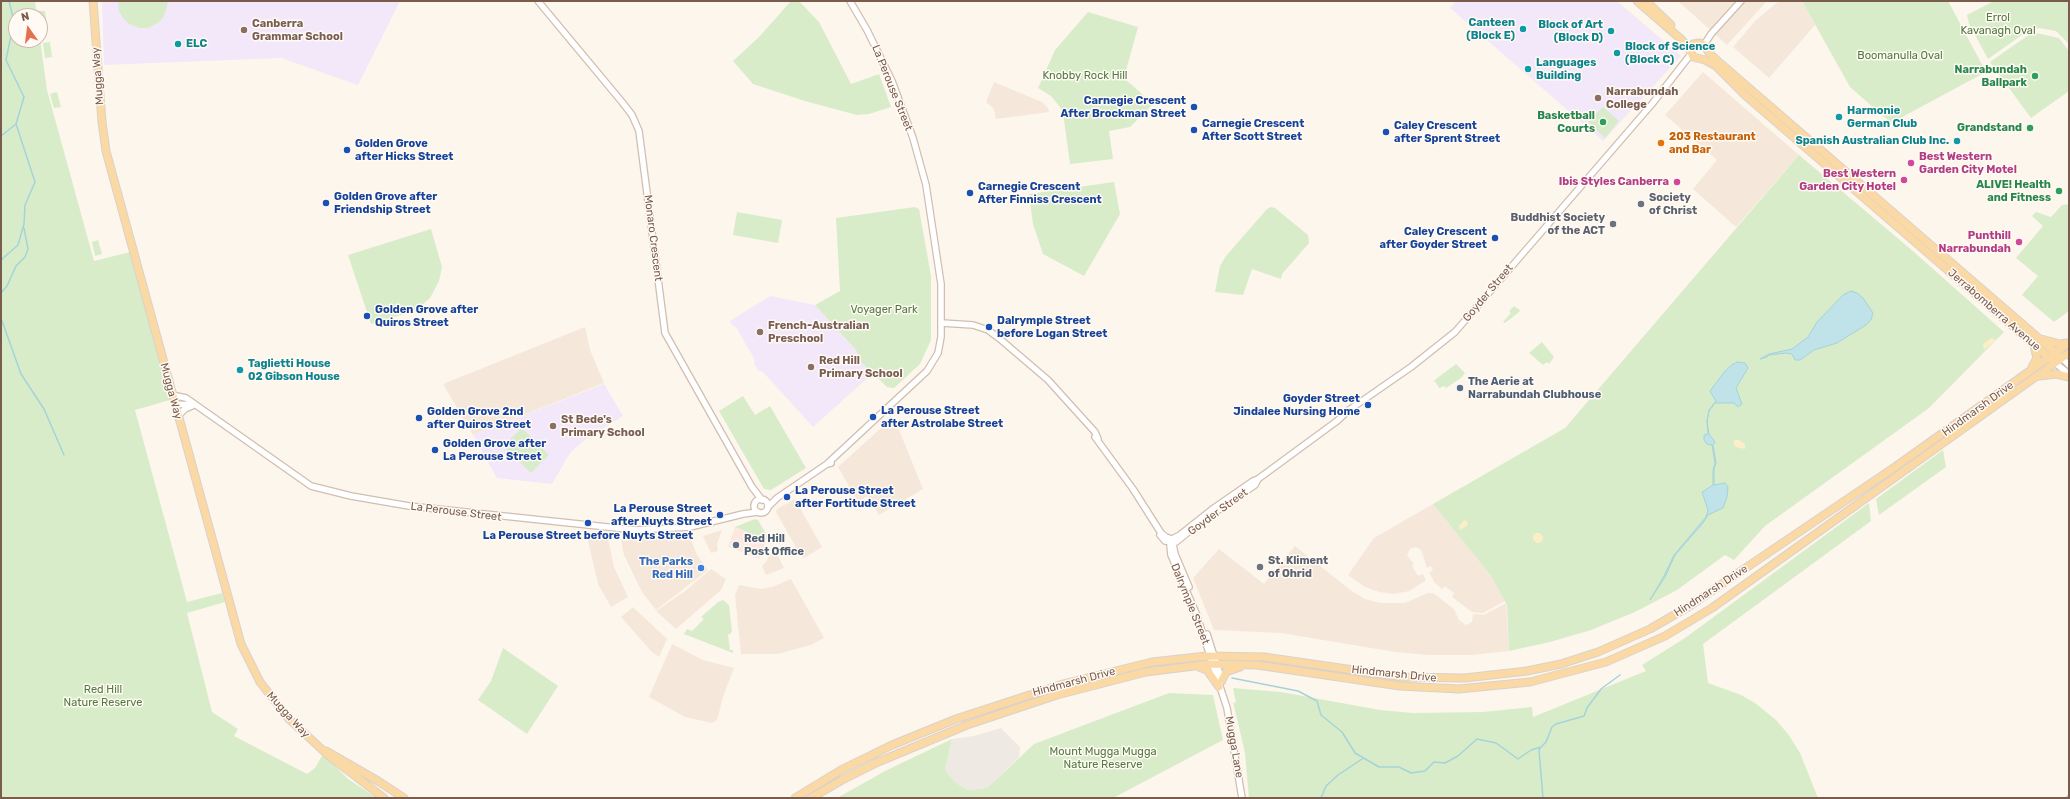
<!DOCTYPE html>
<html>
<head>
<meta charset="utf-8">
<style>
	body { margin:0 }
	#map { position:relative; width:2070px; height:799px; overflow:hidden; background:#fdf6ec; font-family:Rubik,sans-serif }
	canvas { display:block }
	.frame { position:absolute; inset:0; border:2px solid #7a5c4d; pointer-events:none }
	.north { position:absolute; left:8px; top:8px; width:40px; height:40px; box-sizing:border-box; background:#fffaf3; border:1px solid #cabbb1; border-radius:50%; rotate:346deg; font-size:11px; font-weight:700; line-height:16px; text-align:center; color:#7a5c4d }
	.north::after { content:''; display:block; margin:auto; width:14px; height:18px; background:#e76f51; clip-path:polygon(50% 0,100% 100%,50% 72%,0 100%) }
</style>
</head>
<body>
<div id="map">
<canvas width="2070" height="799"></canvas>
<div class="frame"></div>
<div class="north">N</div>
</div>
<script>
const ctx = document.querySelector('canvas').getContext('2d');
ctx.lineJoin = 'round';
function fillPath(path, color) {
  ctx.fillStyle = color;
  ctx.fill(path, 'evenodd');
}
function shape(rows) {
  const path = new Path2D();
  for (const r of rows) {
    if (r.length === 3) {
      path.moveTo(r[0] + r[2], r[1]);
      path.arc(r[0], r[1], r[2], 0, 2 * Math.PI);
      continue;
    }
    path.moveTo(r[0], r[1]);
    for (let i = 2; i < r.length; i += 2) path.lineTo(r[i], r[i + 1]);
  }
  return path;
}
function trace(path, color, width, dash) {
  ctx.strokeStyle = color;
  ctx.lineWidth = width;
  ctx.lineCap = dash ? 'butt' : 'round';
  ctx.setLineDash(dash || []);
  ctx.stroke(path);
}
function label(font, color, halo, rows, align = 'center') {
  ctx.font = font + ' Rubik,sans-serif';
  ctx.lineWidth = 3;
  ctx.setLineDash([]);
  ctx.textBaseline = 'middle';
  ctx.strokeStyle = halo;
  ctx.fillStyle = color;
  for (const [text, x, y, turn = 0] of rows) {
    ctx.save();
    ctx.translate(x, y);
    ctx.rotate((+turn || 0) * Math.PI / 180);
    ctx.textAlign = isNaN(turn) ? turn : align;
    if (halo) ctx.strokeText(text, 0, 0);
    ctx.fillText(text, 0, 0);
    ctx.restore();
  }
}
const residential = shape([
	[1678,1,1767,1,1727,45],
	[1779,1,1802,1,1815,25,1769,78,1733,47,1756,20],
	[1703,72,1799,155,1736,227,1693,189,1717,160,1665,115],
	[994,82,1042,102,1048,108,1049,112,996,119,994,109,986,102],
	[585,327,590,350,604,383,473,435,443,384],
	[891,419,895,420,923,489,879,515,868,496,858,502,838,467],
	[795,499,822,547,804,558,801,556,776,512,777,509],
	[1433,504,1491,576,1505,601,1483,613,1472,612,1452,597,1454,593,1445,586,1442,589,1434,582,1429,572,1433,571,1431,566,1427,568,1421,550,1416,547,1410,549,1407,555,1414,564,1412,566,1418,576,1423,574,1426,580,1410,591,1393,594,1379,592,1365,587,1348,575,1374,538],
	[722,530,717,544,718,551,711,553,703,536],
	[587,537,608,539,614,567,628,597,611,607,598,584],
	[690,537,697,555,708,570,656,610,642,592,624,555,621,540],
	[773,546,784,568,766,575,762,566,766,562],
	[1295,546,1353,592,1365,599,1380,603,1405,603,1428,593,1433,593,1454,609,1459,620,1466,625,1472,622,1473,614,1484,615,1506,603,1509,651,1471,655,1428,655,1395,652,1281,633,1214,630,1193,578,1219,549,1264,584],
	[711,569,726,579,721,590,676,629,656,611,684,592],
	[791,579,824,638,811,645,777,654,741,654,735,595,739,585,761,589,772,587],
	[633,607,667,639,659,657,651,651,621,617],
	[672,644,703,660,734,668,724,694,717,720,712,723,685,717,649,697]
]);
const commercial = shape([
	[735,527,767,540,759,559,728,547]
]);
const industrial = shape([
	[1001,728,1020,747,1019,757,987,788,967,790,955,782,945,770,952,739,974,736]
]);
const education = shape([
	[102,1,400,1,358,85,281,58,104,65],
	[1456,1,1617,1,1681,56,1603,141,1450,8],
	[770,296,815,305,856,350,861,362,873,373,813,427,762,371,758,371,754,363,755,360,736,327,733,326,730,321],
	[604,384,623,416,582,442,570,453,552,484,497,478,473,435]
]);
const green = shape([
	[1,1,35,1,37,16,16,16,16,40,40,39,47,90,94,261,130,252,170,400,135,410,187,602,222,593,225,602,187,613,212,712,238,729,234,736,307,774,315,768,323,754,348,779,377,798,1,798],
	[118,1,168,1,167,7,163,18,158,23,148,28,140,28,129,24,123,18,119,11],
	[791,1,799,1,819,22,851,84,879,74,891,107,869,114,857,115,805,101,753,84,733,61,759,37],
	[1802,1,1948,1,1986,72,1891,123,1850,87],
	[1994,1,2069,1,2069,44,2056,31,2039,28,2029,30,1988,59,1969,24,1967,15],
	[38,11,45,11,47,25,40,26],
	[1088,12,1138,27,1124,78,1153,104,1130,127,1109,131,1113,159,1070,164,1063,113,1060,107,1051,96,1038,88,1055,50],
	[2036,33,2059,38,2069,51,2069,91,2031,118,1990,62,2030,34],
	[50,42,52,57,45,58,43,43],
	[57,92,61,107,54,108,50,94],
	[1603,107,1619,121,1605,138,1588,122],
	[1799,155,1914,252,2004,332,1929,408,1765,526,1734,560,1725,555,1677,590,1635,612,1591,630,1550,642,1509,651,1507,605,1491,576,1433,504,1565,428],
	[1114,182,1120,214,1084,276,1043,254,1033,224,1029,194],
	[2069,204,2069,311,2054,322,2022,295,2038,276,2016,258,2043,226,2032,216,2036,212,2051,217,2062,205],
	[915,207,919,209,931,276,931,340,920,364,894,388,887,387,861,362,856,350,815,305,840,291,836,218],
	[1271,207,1275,208,1308,235,1309,243,1282,274,1281,279,1252,269,1243,295,1215,292,1220,266,1226,256,1267,209],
	[737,212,782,220,778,243,733,235],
	[431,229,442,267,439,281,430,298,415,311,371,324,348,255],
	[98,240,102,254,95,256,92,242],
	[1514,306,1520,310,1519,312,1505,323,1500,320,1503,322,1511,313,1509,311],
	[1542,342,1554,357,1549,364,1547,362,1543,365,1529,353],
	[1456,364,1465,373,1461,378,1446,388,1444,386,1439,388,1435,381,1432,382],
	[743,396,755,415,770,406,806,468,771,490,764,489,719,411],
	[522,428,549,455,531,473,503,446],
	[1943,450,1946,467,1879,515,1876,499],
	[1869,503,1871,521,1703,644,1708,683,1741,695,1755,703,1776,720,1788,734,1800,753,1818,798,1249,798,1245,753,1233,702,1236,703,1233,688,1281,692,1380,710,1413,713,1483,712,1532,707,1533,717,1646,671,1642,665,1685,638],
	[755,519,758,520,768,537,767,540,735,527],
	[723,600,729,605,732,632,728,635,730,650,733,650,733,653,684,634,687,629,692,631,704,619,701,617,718,602],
	[503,648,558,686,527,734,478,700,491,681],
	[1169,693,1213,695,1223,740,1113,798,837,798,887,770,952,739,945,770,955,782,967,790,987,788,1034,744]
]);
const sand = shape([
	[1991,338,1996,340,1984,350,1983,344],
	[1735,440,1739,440,1745,444,1745,449,1735,447,1733,442],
	[1464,520,1467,521,1468,525,1460,530,1459,526],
	[1538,538,5]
]);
const water = shape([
	[1851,291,1857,293,1863,298,1873,313,1871,320,1866,325,1837,343,1814,350,1800,360,1795,360,1792,354,1786,353,1769,355,1767,357,1760,359,1769,354,1792,349,1808,337,1817,322,1843,295,1851,291],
	[1738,362,1745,363,1748,368,1736,388,1742,404,1738,407,1734,403,1715,403,1709,411,1707,421,1709,434,1715,442,1713,445,1716,463,1714,469,1714,485,1725,483,1728,487,1727,497,1723,508,1708,515,1703,523,1675,555,1665,577,1650,600,1664,576,1674,555,1706,517,1708,510,1702,492,1713,485,1713,470,1715,463,1712,445,1707,444,1704,440,1704,435,1708,434,1707,422,1709,410,1716,401,1710,391,1725,371,1733,364,1738,362]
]);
const stream = shape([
	[1,136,16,124,24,97,6,60,14,21,9,1],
	[1,260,18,245,24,224,25,205,35,182,16,124],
	[1,293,7,286,16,266,25,257,28,249,24,228],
	[1,318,21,374,44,409,64,455],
	[1232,678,1298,691,1317,701,1321,715,1342,732,1355,753,1379,767,1399,767,1411,773,1425,771,1434,762,1445,763,1458,756,1477,739,1496,743,1518,759,1531,750,1541,747,1546,742,1552,727,1556,724,1584,716,1587,708,1601,689,1620,675],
	[1541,747,1539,750,1543,798],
	[1321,798,1326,786,1338,775,1362,759],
	[2066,798,2069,795]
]);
const minor = shape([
	[538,1,622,102,632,115,639,131,665,333,752,487,762,500],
	[1704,45,1711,34,1741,1],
	[942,323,973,325,988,330,1000,339,1048,380,1095,432,1098,439],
	[2062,358,2069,365],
	[2055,363,2069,374],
	[172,395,186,398,311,486,351,496,409,506,636,530,690,527,743,514,758,512],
	[175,404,192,405],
	[178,416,185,409,194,405],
	[1095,437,1133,489,1161,533,1166,537,1172,539],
	[827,464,927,371,938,353,941,337,941,284,926,185,913,138,892,81,867,30,850,1],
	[761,506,7],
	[768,507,777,498,827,464,831,463],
	[1211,515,1255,485,1258,479],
	[1160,535,1165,541,1176,542,1201,522],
	[1172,539,1180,535,1214,508,1253,481,1258,479,1337,421,1349,410,1411,367,1455,332,1652,104,1691,54],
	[1172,539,1170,545,1171,555,1196,613,1227,708,1242,798],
	[1172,539,1175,554,1189,587],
	[1207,634,1222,681]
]);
const major = shape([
	[93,1,102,122,106,151,241,644,260,682,289,719,329,756,384,798],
	[1637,1,1682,40,1690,50],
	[1646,1,1671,25],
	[2041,339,2060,344,2067,343],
	[2052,360,1745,95,1716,66,1705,60,1693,57,1690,50,1693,44,1700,43,1704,45,1710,54,1721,64,2058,355],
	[2032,367,2037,358,2034,346],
	[2040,376,2056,374,2069,377],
	[1199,667,1207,670,1219,687],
	[1222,680,1226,672,1240,667],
	[326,751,378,781,404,798],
	[795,798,841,770,892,745,956,719,1063,684,1152,662,1207,656,1264,657,1402,677,1465,678,1527,671,1561,664,1598,652,1650,629,1688,607,1895,467,2069,343],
	[811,798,842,780,878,762,967,725,1057,695,1146,672,1210,664,1257,665,1400,686,1459,689,1530,682,1606,662,1665,636,1712,608,2069,353]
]);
const markers = [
	[1523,29,4,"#0f9aa8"],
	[244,30,4,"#8d6e63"],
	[1611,31,4,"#0f9aa8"],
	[178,44,4,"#0f9aa8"],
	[1617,53,4,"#0f9aa8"],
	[1528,69,4,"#0f9aa8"],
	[2035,76,4,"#2e9e5b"],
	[1598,98,4,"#8d6e63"],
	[1194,107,4,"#1a4fb4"],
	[1839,117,4,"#0f9aa8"],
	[1603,122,4,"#2e9e5b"],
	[2030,128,4,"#2e9e5b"],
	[1194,130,4,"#1a4fb4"],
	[1386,132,4,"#1a4fb4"],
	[1957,141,4,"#0f9aa8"],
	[1661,143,4,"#e8710a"],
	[347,150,4,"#1a4fb4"],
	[1911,163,4,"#d1479c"],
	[1904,180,4,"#d1479c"],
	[1677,182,4,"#d1479c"],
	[2059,191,4,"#2e9e5b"],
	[970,193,4,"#1a4fb4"],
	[326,203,4,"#1a4fb4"],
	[1641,204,4,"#6b7280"],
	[1613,224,4,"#6b7280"],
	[1495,238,4,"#1a4fb4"],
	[2019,242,4,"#d1479c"],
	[367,316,4,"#1a4fb4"],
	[989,327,4,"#1a4fb4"],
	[760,332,4,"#8d6e63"],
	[811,367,4,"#8d6e63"],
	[240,370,4,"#0f9aa8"],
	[1460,388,4,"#5c6f8a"],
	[1368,405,4,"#1a4fb4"],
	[873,417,4,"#1a4fb4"],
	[419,418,4,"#1a4fb4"],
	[553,426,4,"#8d6e63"],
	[435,450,4,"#1a4fb4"],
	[787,497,4,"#1a4fb4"],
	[720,515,4,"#1a4fb4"],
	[588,523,4,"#1a4fb4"],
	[736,545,4,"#5c6f8a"],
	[1260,567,4,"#6b7280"],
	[701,568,4,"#3f7fe0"]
];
const parkNames = [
	["Errol",1998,18],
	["Kavanagh Oval",1998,31],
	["Boomanulla Oval",1900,56],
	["Knobby Rock Hill",1085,76],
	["Voyager Park",884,310],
	["Red Hill",103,690],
	["Nature Reserve",103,703],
	["Mount Mugga Mugga",1103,752],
	["Nature Reserve",1103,765]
];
const cultureNames = [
	["Canteen",1515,23,"right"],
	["(Block E)",1515,36,"right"],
	["Block of Art",1603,25,"right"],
	["(Block D)",1603,38,"right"],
	["ELC",186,44],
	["Block of Science",1625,47],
	["(Block C)",1625,60],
	["Languages",1536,63],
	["Building",1536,76],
	["Harmonie",1847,111],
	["German Club",1847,124],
	["Spanish Australian Club Inc.",1949,141,"right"],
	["Taglietti House",248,364],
	["02 Gibson House",248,377]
];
const educationNames = [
	["Canberra",252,24],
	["Grammar School",252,37],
	["Narrabundah",1606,92],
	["College",1606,105],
	["French-Australian",768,326],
	["Preschool",768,339],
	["Red Hill",819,361],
	["Primary School",819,374],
	["St Bede's",561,420],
	["Primary School",561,433]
];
const leisureNames = [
	["Narrabundah",2027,70],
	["Ballpark",2027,83],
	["Basketball",1595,116],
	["Courts",1595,129],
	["Grandstand",2022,128],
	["ALIVE! Health",2051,185],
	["and Fitness",2051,198]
];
const streetNames = [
	["Mugga Way",98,76,-94],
	["La Perouse Street",892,88,68],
	["Monaro Crescent",653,238,83],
	["Goyder Street",1488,293,-50],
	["Jerrabomberra Avenue",1994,310,41],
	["Mugga Way",171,391,75],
	["Hindmarsh Drive",1978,409,-36],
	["La Perouse Street",456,512,7],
	["Goyder Street",1218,512,-36],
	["Hindmarsh Drive",1711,591,-33],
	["Dalrymple Street",1190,604,68],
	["Hindmarsh Drive",1394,674,6],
	["Hindmarsh Drive",1074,682,-15],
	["Mugga Way",288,715,48],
	["Mugga Lane",1234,747,80]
];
const transitNames = [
	["Carnegie Crescent",1186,101,"right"],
	["After Brockman Street",1186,114,"right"],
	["Carnegie Crescent",1202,124],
	["After Scott Street",1202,137],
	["Caley Crescent",1394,126],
	["after Sprent Street",1394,139],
	["Golden Grove",355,144],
	["after Hicks Street",355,157],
	["Carnegie Crescent",978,187],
	["After Finniss Crescent",978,200],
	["Golden Grove after",334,197],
	["Friendship Street",334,210],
	["Caley Crescent",1487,232,"right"],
	["after Goyder Street",1487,245,"right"],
	["Golden Grove after",375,310],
	["Quiros Street",375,323],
	["Dalrymple Street",997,321],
	["before Logan Street",997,334],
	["Goyder Street",1360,399,"right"],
	["Jindalee Nursing Home",1360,412,"right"],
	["La Perouse Street",881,411],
	["after Astrolabe Street",881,424],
	["Golden Grove 2nd",427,412],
	["after Quiros Street",427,425],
	["Golden Grove after",443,444],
	["La Perouse Street",443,457],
	["La Perouse Street",795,491],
	["after Fortitude Street",795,504],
	["La Perouse Street",712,509,"right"],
	["after Nuyts Street",712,522,"right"],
	["La Perouse Street before Nuyts Street",588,536,"center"]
];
const foodNames = [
	["203 Restaurant",1669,137],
	["and Bar",1669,150]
];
const hotelNames = [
	["Best Western",1919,157,"left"],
	["Garden City Motel",1919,170,"left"],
	["Best Western",1896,174],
	["Garden City Hotel",1896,187],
	["Ibis Styles Canberra",1669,182],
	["Punthill",2011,236],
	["Narrabundah",2011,249]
];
const worshipNames = [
	["Society",1649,198],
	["of Christ",1649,211],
	["Buddhist Society",1605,218,"right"],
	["of the ACT",1605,231,"right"],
	["St. Kliment",1268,561],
	["of Ohrid",1268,574]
];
const serviceNames = [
	["The Aerie at",1468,382],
	["Narrabundah Clubhouse",1468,395],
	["Red Hill",744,539],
	["Post Office",744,552]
];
const shopNames = [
	["The Parks",693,562],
	["Red Hill",693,575]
];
fillPath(residential, '#f5e8da');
fillPath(commercial, '#fde8e0');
fillPath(industrial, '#efe9e4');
fillPath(education, '#f3e8fa');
fillPath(green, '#d8ecc9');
fillPath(sand, '#fcefc7');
fillPath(water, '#bfe3e8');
trace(water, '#a5d3da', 1);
trace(stream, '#a5d3da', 1.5);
trace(minor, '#d1beb0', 8);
trace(major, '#dad1cd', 9);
trace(minor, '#fff', 5.5);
trace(major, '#fbd9a5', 7);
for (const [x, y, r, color] of markers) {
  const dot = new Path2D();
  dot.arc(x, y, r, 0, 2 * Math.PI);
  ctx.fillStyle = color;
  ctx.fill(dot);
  trace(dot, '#fffaf3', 1.5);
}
label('11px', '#537a41', '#fffaf3', parkNames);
label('bold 11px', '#0d838f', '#fffaf3', cultureNames, 'left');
label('bold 11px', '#785e54', '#fffaf3', educationNames, 'left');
label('bold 11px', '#27864d', '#fffaf3', leisureNames, 'right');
label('11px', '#7a5c4d', '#fffaf3', streetNames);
label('bold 11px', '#164399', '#fffaf3', transitNames, 'left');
label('bold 11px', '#c56008', '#fffaf3', foodNames, 'left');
label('bold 11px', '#b23c85', '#fffaf3', hotelNames, 'right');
label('bold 11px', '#5b616d', '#fffaf3', worshipNames, 'left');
label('bold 11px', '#4e5e75', '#fffaf3', serviceNames, 'left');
label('bold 11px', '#366cbe', '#fffaf3', shopNames, 'right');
</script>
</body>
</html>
